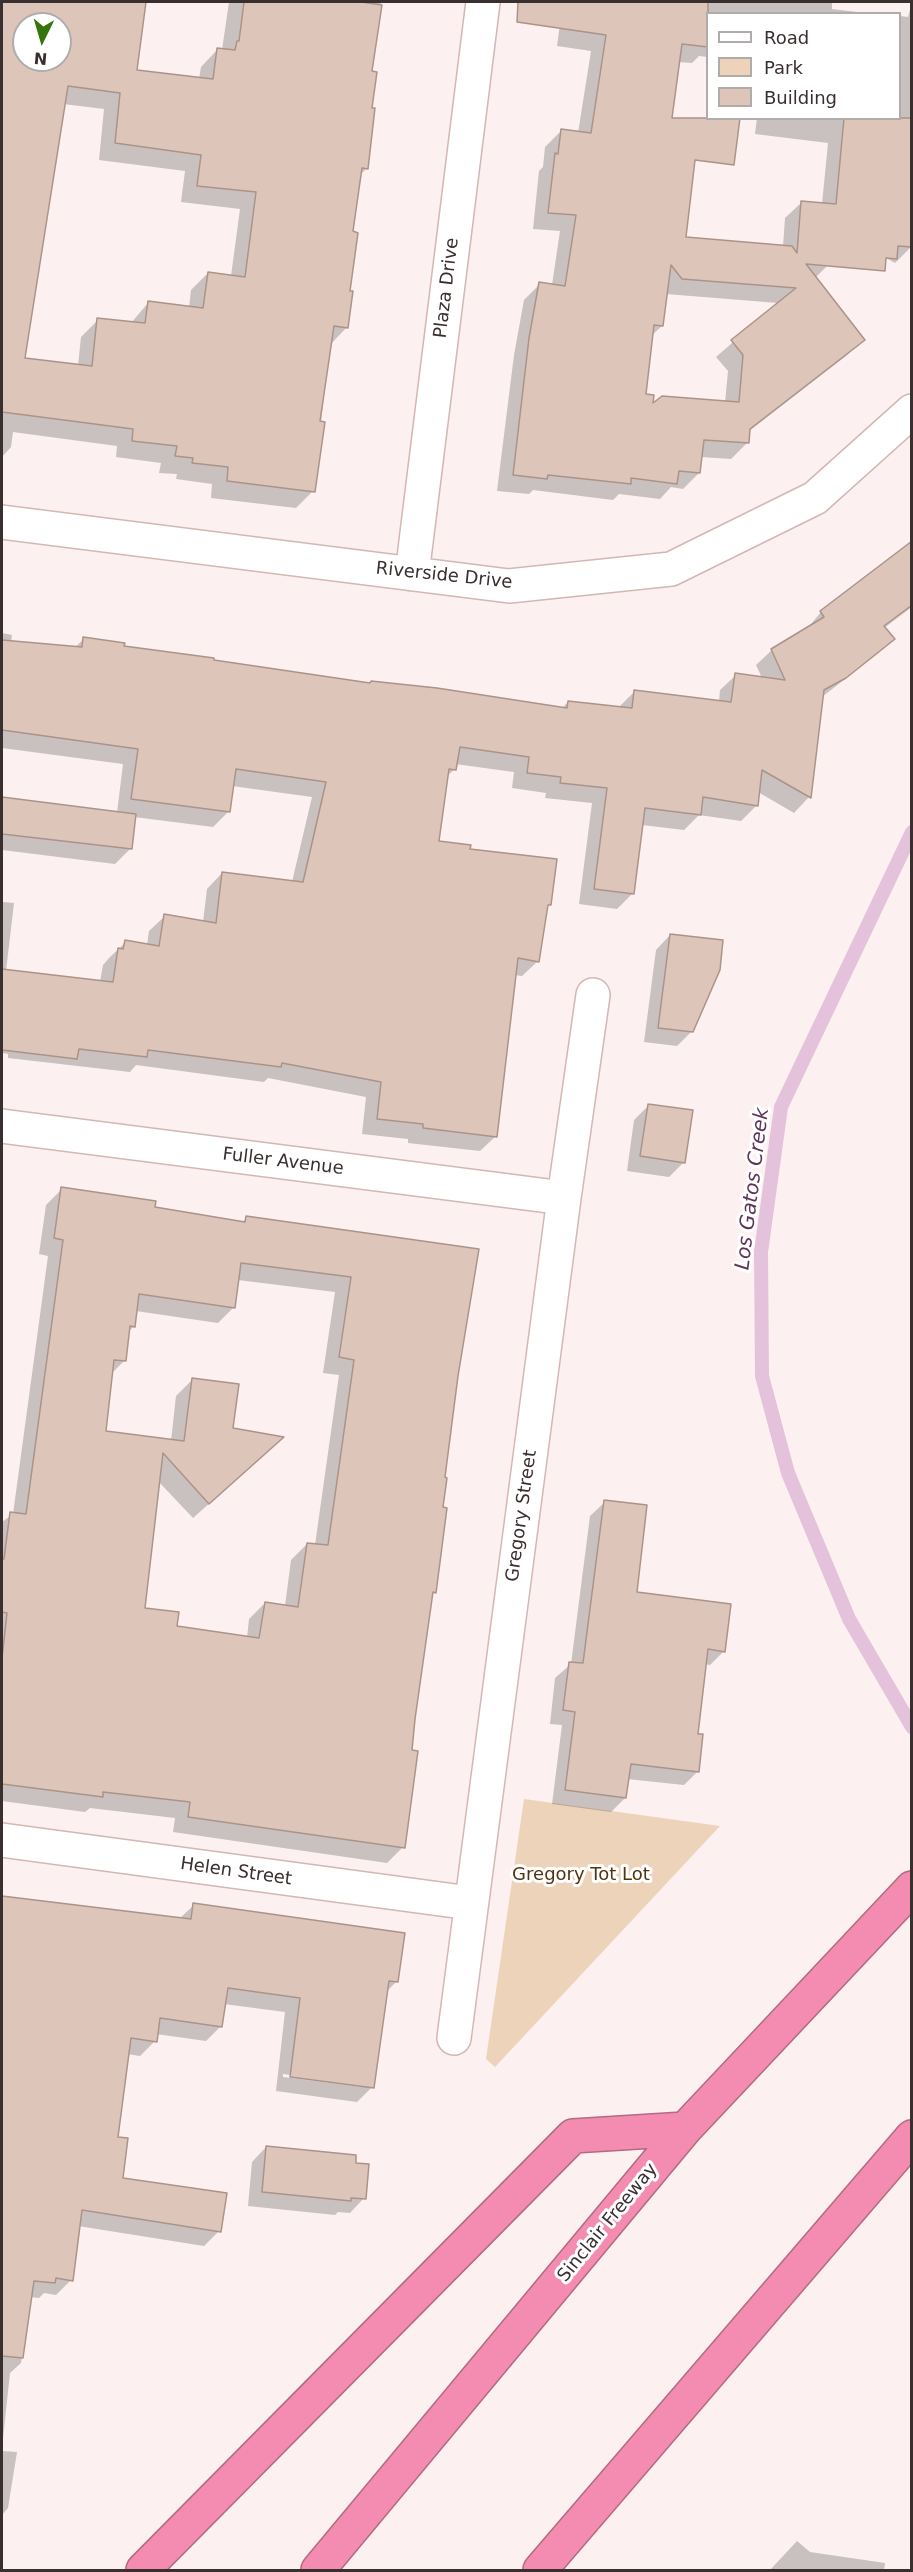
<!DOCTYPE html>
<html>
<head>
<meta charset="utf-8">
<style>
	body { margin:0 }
	#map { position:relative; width:913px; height:2572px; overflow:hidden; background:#fcf0f0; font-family:"DejaVu Sans",sans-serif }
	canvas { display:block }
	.frame { position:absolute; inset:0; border:3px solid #3a2f2f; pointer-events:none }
	.legend { position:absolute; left:706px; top:12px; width:195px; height:108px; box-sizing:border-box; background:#fff; border:2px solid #b0acac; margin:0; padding:8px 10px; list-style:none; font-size:18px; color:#3a2f2f }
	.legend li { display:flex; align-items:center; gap:12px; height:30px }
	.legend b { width:30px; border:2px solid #b0acac }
	.north { position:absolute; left:12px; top:12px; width:60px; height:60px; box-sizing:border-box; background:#fff; border:2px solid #b0acac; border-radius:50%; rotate:185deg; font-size:16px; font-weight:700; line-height:24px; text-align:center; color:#3a2f2f }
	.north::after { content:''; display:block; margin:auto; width:21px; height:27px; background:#36750e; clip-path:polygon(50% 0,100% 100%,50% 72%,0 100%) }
</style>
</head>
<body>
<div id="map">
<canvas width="913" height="2572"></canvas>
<div class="frame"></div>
<ul class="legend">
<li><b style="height:8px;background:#fff"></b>Road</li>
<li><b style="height:16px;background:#edd3b9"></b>Park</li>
<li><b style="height:16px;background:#dec5ba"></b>Building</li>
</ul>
<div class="north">N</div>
</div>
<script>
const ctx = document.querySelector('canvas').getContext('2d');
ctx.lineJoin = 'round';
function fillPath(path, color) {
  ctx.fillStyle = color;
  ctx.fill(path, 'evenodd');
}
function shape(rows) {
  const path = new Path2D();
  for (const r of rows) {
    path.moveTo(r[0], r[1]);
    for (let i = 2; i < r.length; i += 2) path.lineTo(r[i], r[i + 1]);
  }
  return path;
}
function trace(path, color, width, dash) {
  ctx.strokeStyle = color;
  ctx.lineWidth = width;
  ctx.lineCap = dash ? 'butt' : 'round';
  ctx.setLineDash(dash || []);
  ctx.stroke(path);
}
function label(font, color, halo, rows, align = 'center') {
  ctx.font = font + ' "DejaVu Sans",sans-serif';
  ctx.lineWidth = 6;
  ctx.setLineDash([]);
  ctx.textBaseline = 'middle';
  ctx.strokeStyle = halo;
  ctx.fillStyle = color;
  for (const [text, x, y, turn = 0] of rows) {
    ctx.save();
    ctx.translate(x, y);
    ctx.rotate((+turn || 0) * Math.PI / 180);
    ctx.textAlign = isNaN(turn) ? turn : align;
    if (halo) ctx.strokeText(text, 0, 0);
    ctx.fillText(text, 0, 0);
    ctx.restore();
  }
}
const green = shape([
	[524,1799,720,1826,495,2067,486,2059]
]);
const shadow = shape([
	[229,2,381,2,371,72,367,168,360,175,352,233,347,327,330,345,313,491,296,508,211,498,212,484,176,479,177,474,159,473,161,463,116,457,117,446,13,432,11,447,2,457,2,22,24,25,24,60,60,60,60,30,135,72,199,79,201,67,217,50,222,50],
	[63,104,104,109,99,160,185,171,181,202,240,209,231,276,208,273,191,290,189,308,148,303,131,323,98,320,81,337,78,366,23,360],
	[563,2,832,2,832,9,874,14,708,14,708,57,699,56,692,63,678,62,670,127,685,239,783,247,785,218,802,202,822,204,828,143,755,134,757,118,900,118,900,16,908,17,912,2,911,247,895,263,847,236,828,265,815,278,863,339,846,356,748,432,747,443,731,459,701,457,699,473,683,489,671,487,660,499,619,494,613,500,533,490,529,494,497,491,514,355,524,300,540,284,552,285,560,231,533,229,539,171,543,167,545,147,561,131,578,133,591,51,557,46],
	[666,294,778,303,716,357,728,371,725,403,651,407,644,395,651,336,662,326],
	[912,542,912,607,884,628,893,639,877,654,822,697,809,797,794,813,758,792,756,806,741,821,699,815,684,830,642,825,633,893,617,909,579,904,592,803,545,798,546,793,512,788,514,772,455,764,455,769,446,777,438,842,469,850,550,904,546,908,538,961,522,976,514,975,496,1136,480,1151,408,1143,408,1139,362,1134,366,1097,268,1078,264,1082,136,1065,130,1072,8,1058,8,1054,2,1053,2,902,14,903,6,971,100,982,103,965,110,957,126,942,147,945,149,931,165,916,203,922,207,889,222,873,292,882,312,797,232,786,228,812,213,827,134,817,131,848,115,864,2,850,2,799,117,813,123,764,2,748,2,633,12,635,11,643,74,648,84,639,212,662,562,708,568,702,619,707,635,691,719,702,720,690,736,675,762,678,756,665,772,650,807,629,821,612],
	[670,935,692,1031,677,1046,644,1042,656,950],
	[649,1105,684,1162,669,1177,627,1171,634,1120],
	[62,1189,153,1208,241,1223,247,1218,477,1250,456,1376,443,1479,434,1592,431,1596,411,1751,403,1847,387,1863,173,1832,175,1818,90,1808,85,1812,2,1801,2,1522,13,1514,48,1256,39,1254,46,1205],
	[238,1280,335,1292,323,1373,339,1375,315,1545,307,1544,291,1560,285,1606,265,1603,249,1619,247,1638,176,1628,143,1609,158,1481,193,1518,266,1453,232,1430,192,1380,176,1396,171,1441,104,1432,111,1374,124,1361,128,1332,134,1326,136,1311,218,1323,234,1307],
	[605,1502,636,1593,724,1651,710,1665,705,1664,697,1735,698,1771,684,1785,627,1779,625,1798,611,1812,552,1804,562,1725,550,1724,555,1678,571,1664,590,1516],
	[2,1898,179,1919,194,1905,396,1982,386,1992,372,2087,357,2102,276,2091,285,2012,224,2004,221,2026,206,2041,156,2034,155,2041,140,2056,127,2054,116,2138,121,2179,219,2231,204,2246,78,2226,71,2280,56,2295,44,2293,39,2298,30,2297,21,2363,10,2373,2,2448],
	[283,2074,362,2084,362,2087,283,2077],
	[266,2147,354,2165,364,2198,350,2213,338,2212,335,2215,248,2206,252,2162],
	[2,2451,17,2452,8,2508,2,2515],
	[797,2541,810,2552,885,2563,884,2570,770,2570]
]);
const stream = shape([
	[912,832,781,1107,761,1252,762,1376,788,1473,849,1619,912,1727]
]);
const building = shape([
	[2,2,146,2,137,70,213,79,217,48,235,50,237,41,239,41,244,2,361,2,382,5,372,71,377,72,372,108,375,108,368,169,362,168,353,231,358,233,350,291,353,291,348,328,334,326,320,421,325,422,315,492,227,481,228,467,192,463,193,458,175,456,177,446,132,441,133,429,2,412,2,2],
	[24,24,60,24,60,60,24,60,24,24],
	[68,86,120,93,115,143,201,155,197,186,256,192,245,277,208,272,203,308,148,301,145,323,97,318,92,366,25,358,68,86],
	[518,2,708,2,708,47,682,44,672,118,740,118,734,165,695,160,686,237,792,246,797,253,801,201,836,204,844,118,912,118,912,247,898,246,897,259,886,258,885,271,806,264,865,340,750,429,749,443,704,440,700,473,679,471,677,484,631,478,631,484,548,475,547,479,513,475,529,338,539,282,565,286,576,215,548,213,555,153,558,154,561,129,591,133,606,35,517,22,518,2],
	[671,265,682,279,796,288,731,340,743,355,739,402,662,396,653,403,654,395,646,394,654,325,663,326,671,265],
	[912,541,912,605,884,626,895,639,846,678,824,690,811,798,762,770,758,806,703,797,701,815,645,808,634,894,594,889,607,788,560,783,561,777,527,773,529,757,460,747,456,770,449,769,439,841,471,845,470,849,557,859,551,905,548,905,539,962,518,958,497,1137,423,1128,423,1124,377,1119,381,1082,282,1063,281,1067,148,1050,147,1057,79,1049,77,1059,2,1050,2,969,113,982,118,948,123,949,125,940,159,946,164,914,216,923,222,872,303,882,326,782,236,769,230,812,131,799,138,749,2,730,2,640,82,647,83,637,125,643,124,646,214,658,214,660,370,683,371,681,437,688,567,708,568,701,632,708,634,690,731,702,735,673,785,680,771,649,824,617,820,611,912,541],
	[2,797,136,814,132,849,2,834,2,797],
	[670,934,723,940,720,970,693,1032,658,1028,670,934],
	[648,1104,693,1110,685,1163,640,1156,648,1104],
	[61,1187,156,1201,155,1207,245,1222,246,1216,479,1249,458,1376,445,1477,447,1478,443,1507,447,1508,436,1593,433,1592,415,1719,412,1750,418,1751,405,1848,188,1817,190,1802,103,1792,103,1797,2,1784,2,1658,7,1613,2,1612,2,1559,4,1559,10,1512,26,1514,63,1240,54,1238,61,1187],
	[241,1263,351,1277,339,1357,354,1360,328,1545,307,1543,298,1607,265,1602,259,1638,177,1626,179,1612,145,1608,163,1453,209,1504,284,1437,233,1428,239,1384,192,1378,184,1441,106,1431,114,1360,126,1361,130,1326,135,1327,139,1294,235,1308,241,1263],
	[604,1500,647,1505,637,1592,731,1604,725,1652,708,1649,698,1734,703,1734,699,1772,631,1764,626,1798,565,1790,575,1712,563,1710,569,1662,583,1663,604,1500],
	[2,1896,191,1919,193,1903,405,1933,398,1982,389,1981,374,2088,290,2077,300,1998,228,1988,222,2027,160,2018,157,2042,131,2038,118,2137,128,2138,123,2178,227,2193,221,2232,82,2210,73,2281,56,2278,55,2283,34,2281,23,2358,2,2356,2,1896],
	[266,2146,356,2155,356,2163,369,2164,366,2199,351,2198,351,2201,262,2192,266,2146]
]);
const street = shape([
	[2,522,509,586,671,569,815,498,912,411],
	[412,574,483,2],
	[2,1126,564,1198],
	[2,1840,470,1903],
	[454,2038,564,1198,593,995]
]);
const highway = shape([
	[143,2570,573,2136,685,2129],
	[318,2570,685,2129,912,1888],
	[540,2570,912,2137]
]);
const streetNames = [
	["Plaza Drive",447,288,-83],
	["Riverside Drive",444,576,6],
	["Fuller Avenue",283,1162,7],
	["Gregory Street",522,1516,-82],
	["Helen Street",236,1872,8],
	["Sinclair Freeway",608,2223,-51]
];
const parkNames = [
	["Gregory Tot Lot",581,1875]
];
const waterNames = [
	["Los Gatos Creek",753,1189,-83]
];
fillPath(green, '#edd3b9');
fillPath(shadow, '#0003');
trace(stream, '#e4c2db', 14);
fillPath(building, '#dec5ba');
trace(building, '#ab9389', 1.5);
trace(street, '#d3b7b5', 36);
trace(highway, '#b26b83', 36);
trace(street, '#fff', 33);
trace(highway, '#f38cb0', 33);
label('18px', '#3a2f2f', '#fff', streetNames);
label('18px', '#513310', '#fff', parkNames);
label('italic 20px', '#5f3356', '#fff', waterNames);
</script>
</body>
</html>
